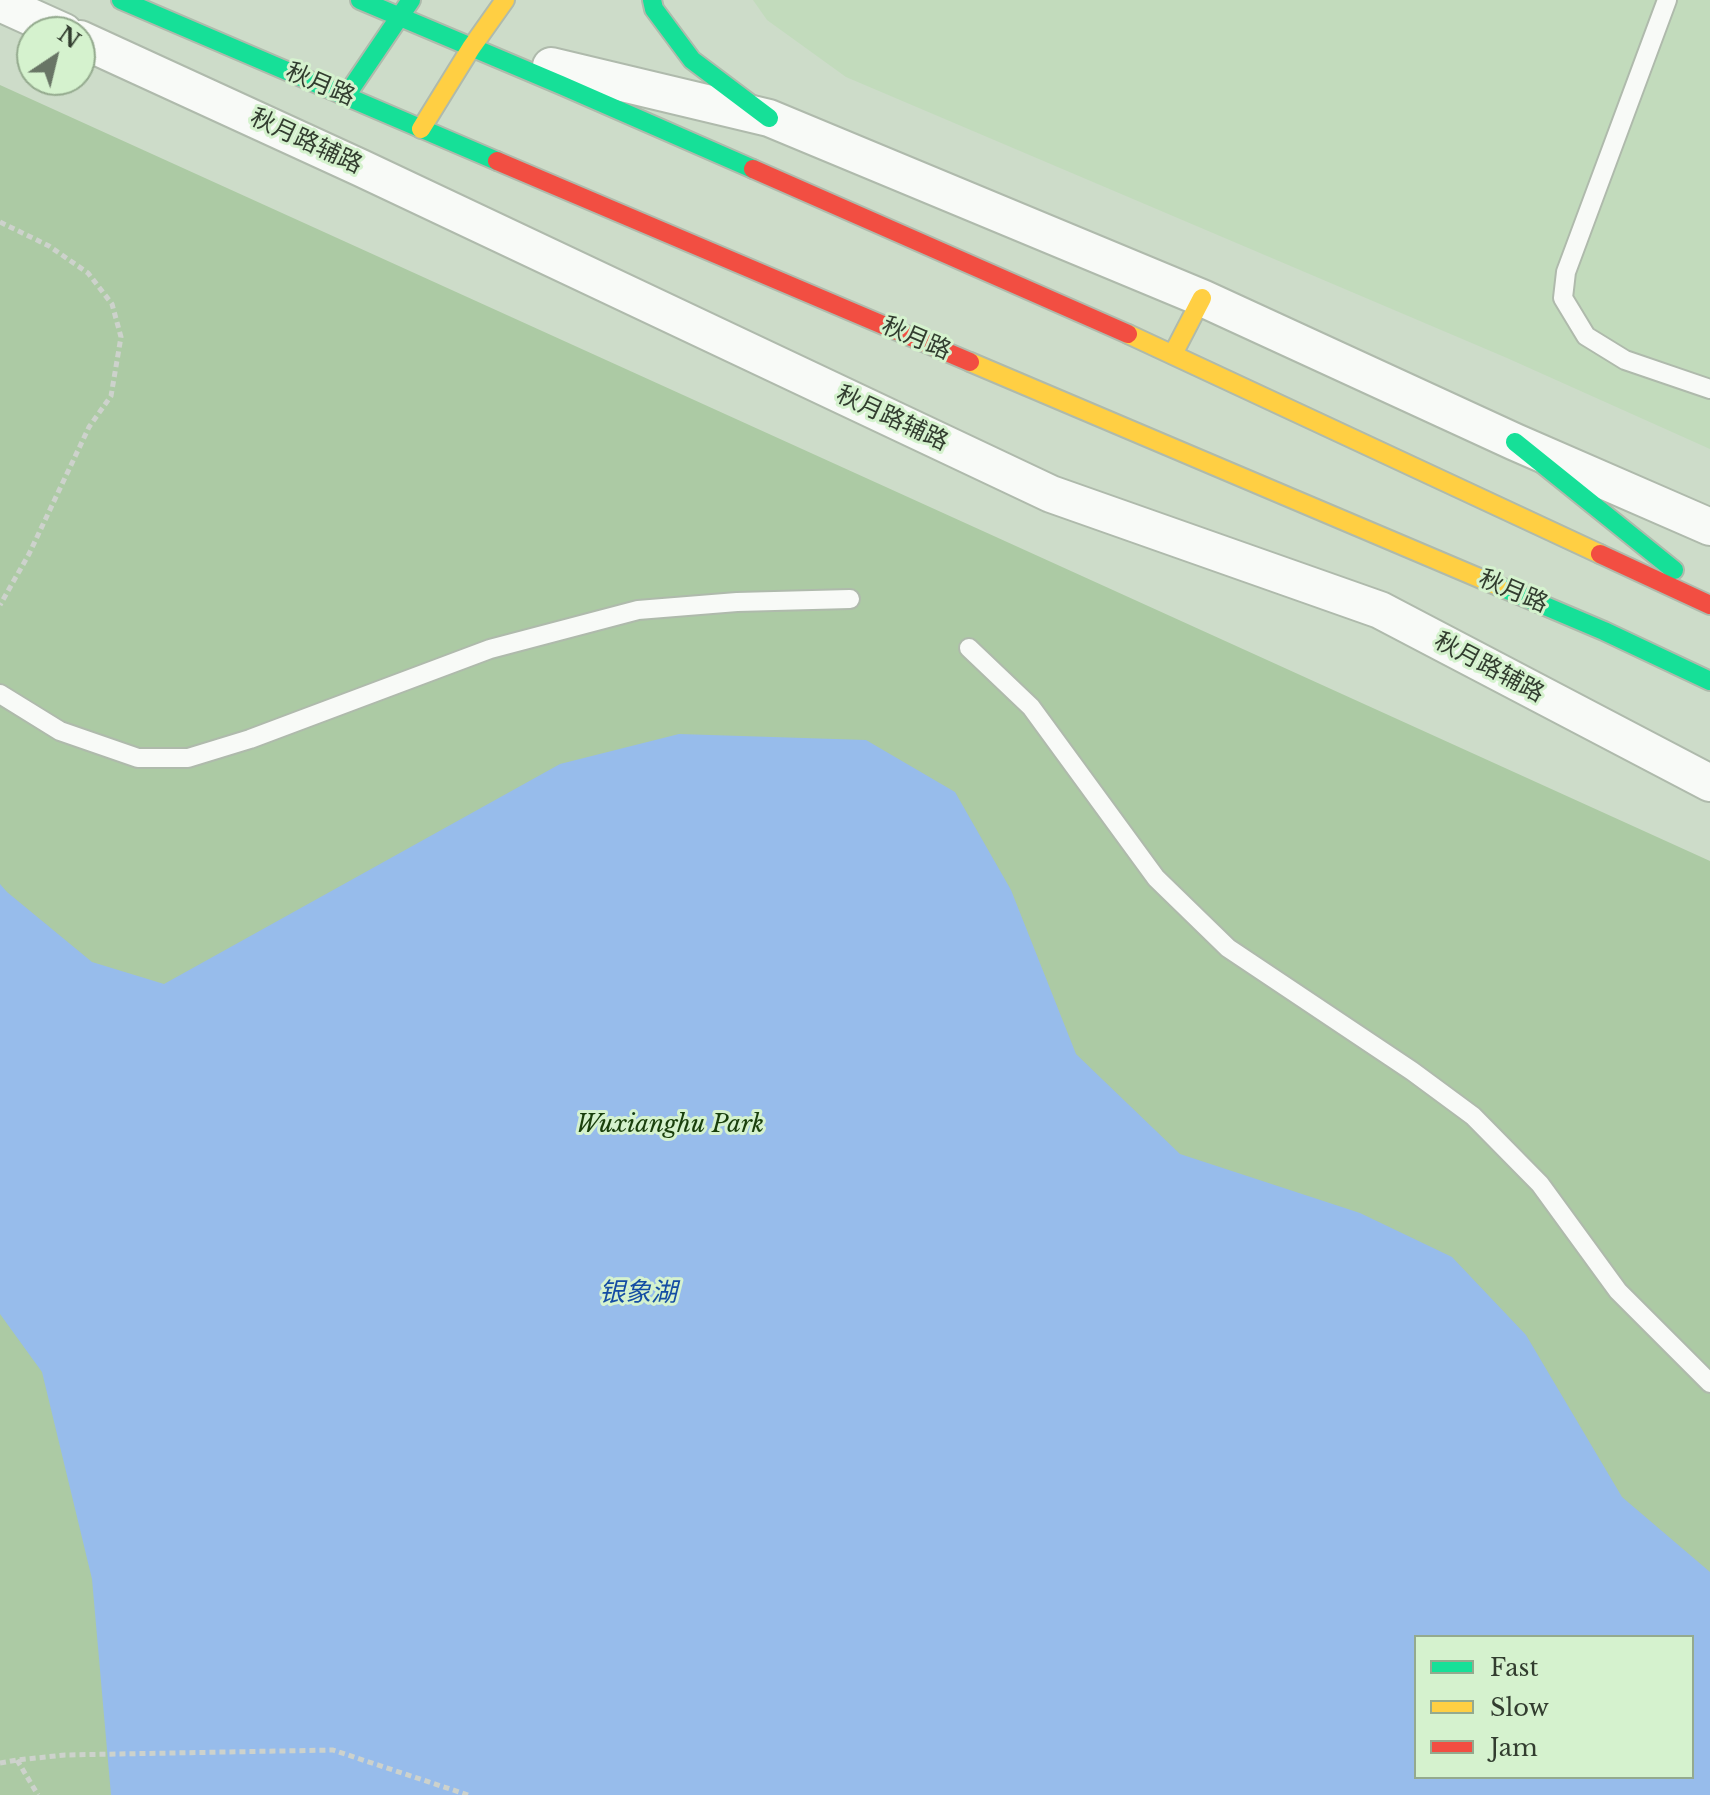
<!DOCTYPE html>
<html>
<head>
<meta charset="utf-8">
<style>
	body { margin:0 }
	#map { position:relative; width:1710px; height:1795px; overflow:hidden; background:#cddcc9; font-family:"Libre Baskerville",serif }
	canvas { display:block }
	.legend { position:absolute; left:1414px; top:1635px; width:280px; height:144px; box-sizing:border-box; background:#d5f2ce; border:2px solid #94aa8e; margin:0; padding:10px 14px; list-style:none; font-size:24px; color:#323d2f }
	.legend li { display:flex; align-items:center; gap:16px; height:40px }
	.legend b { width:40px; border:2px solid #94aa8e }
	.north { position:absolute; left:16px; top:16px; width:80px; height:80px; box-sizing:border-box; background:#d5f2ce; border:2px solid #94aa8e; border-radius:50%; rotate:35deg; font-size:22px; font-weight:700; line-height:32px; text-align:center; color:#323d2f }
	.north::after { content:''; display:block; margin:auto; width:28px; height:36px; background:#687565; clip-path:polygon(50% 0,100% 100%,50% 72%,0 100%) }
</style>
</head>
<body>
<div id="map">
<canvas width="1710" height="1795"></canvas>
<ul class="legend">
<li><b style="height:10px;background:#16e098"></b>Fast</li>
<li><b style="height:10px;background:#ffcf43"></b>Slow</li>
<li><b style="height:10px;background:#f24e42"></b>Jam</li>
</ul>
<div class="north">N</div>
</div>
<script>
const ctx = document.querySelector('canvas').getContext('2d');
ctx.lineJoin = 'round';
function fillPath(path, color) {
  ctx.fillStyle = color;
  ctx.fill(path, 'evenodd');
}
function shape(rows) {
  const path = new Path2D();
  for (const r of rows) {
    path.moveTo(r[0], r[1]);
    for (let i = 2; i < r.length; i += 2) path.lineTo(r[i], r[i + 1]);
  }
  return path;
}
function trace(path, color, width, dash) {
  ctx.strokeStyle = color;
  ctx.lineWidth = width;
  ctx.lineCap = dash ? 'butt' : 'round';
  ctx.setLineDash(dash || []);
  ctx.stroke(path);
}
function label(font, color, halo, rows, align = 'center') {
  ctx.font = font + ' "Libre Baskerville","Noto Sans SC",serif';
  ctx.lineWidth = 6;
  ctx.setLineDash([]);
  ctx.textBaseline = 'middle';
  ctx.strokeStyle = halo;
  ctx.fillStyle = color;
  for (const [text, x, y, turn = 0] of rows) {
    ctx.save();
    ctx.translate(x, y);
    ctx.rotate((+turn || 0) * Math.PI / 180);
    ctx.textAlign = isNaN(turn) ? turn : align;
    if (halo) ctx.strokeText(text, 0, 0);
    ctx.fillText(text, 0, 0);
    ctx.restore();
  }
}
const built = shape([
	[753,0,1710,0,1710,449,1507,358,846,77,767,20]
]);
const green = shape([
	[0,85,1710,861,1710,1795,0,1795],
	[1416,1637,1692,1637,1692,1777,1416,1777]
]);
const water = shape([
	[679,734,866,740,955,792,1011,890,1076,1054,1180,1154,1360,1213,1452,1257,1526,1335,1622,1497,1710,1572,1710,1795,111,1795,92,1579,42,1372,0,1314,0,884,7,892,92,962,164,984,560,764],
	[1416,1637,1692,1637,1692,1777,1416,1777]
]);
const path = shape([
	[0,222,49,246,88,273,112,304,121,337,111,396,89,427,29,554,0,605],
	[17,1760,38,1795],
	[0,1763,17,1760,65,1755,333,1750,468,1795]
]);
const lane = shape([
	[1667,0,1566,272,1563,298,1586,336,1625,360,1710,389],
	[969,648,1031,707,1156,878,1228,948,1412,1071,1473,1116,1540,1184,1618,1291,1710,1383],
	[0,694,60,731,138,758,188,758,250,739,490,649,638,610,737,602,850,599]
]);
const street = shape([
	[0,3,64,32],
	[80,39,361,168,1051,494,1380,610,1710,783],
	[551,66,769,118,1202,298,1515,442,1710,527]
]);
const fast = shape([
	[121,0,497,161],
	[360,0,561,85,753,169],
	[652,0,654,9,692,60,769,118],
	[346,96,411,0],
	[1515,442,1674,570],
	[1498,586,1604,631,1710,681]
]);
const slow = shape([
	[421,129,471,48,505,0],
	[1128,334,1600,554],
	[1173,354,1202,298],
	[970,362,1498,586]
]);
const jam = shape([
	[497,161,970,362],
	[753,169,1128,334],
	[1600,554,1710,605]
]);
const streetNames = [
	["秋月路",320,85,23],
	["秋月路辅路",306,142,25],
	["秋月路",916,339,23],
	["秋月路辅路",892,419,25],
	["秋月路",1513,592,23],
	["秋月路辅路",1489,668,28]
];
const parkNames = [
	["Wuxianghu Park",670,1125]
];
const waterNames = [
	["银象湖",638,1294]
];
fillPath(built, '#c2dbbc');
fillPath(green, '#accaa4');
fillPath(water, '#97bceb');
trace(lane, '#afbaac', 22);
trace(street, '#afbaac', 40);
trace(fast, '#afbaac', 22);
trace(slow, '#afbaac', 22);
trace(jam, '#afbaac', 22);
trace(path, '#cdd2cc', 5, [6, 4]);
trace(lane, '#f8faf7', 18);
trace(street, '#f8faf7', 36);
trace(fast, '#16e098', 18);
trace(slow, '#ffcf43', 18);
trace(jam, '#f24e42', 18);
label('24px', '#323d2f', '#d5f2ce', streetNames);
label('italic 24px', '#193f0c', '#d5f2ce', parkNames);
label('italic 26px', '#144da3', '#d5f2ce', waterNames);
</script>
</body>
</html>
